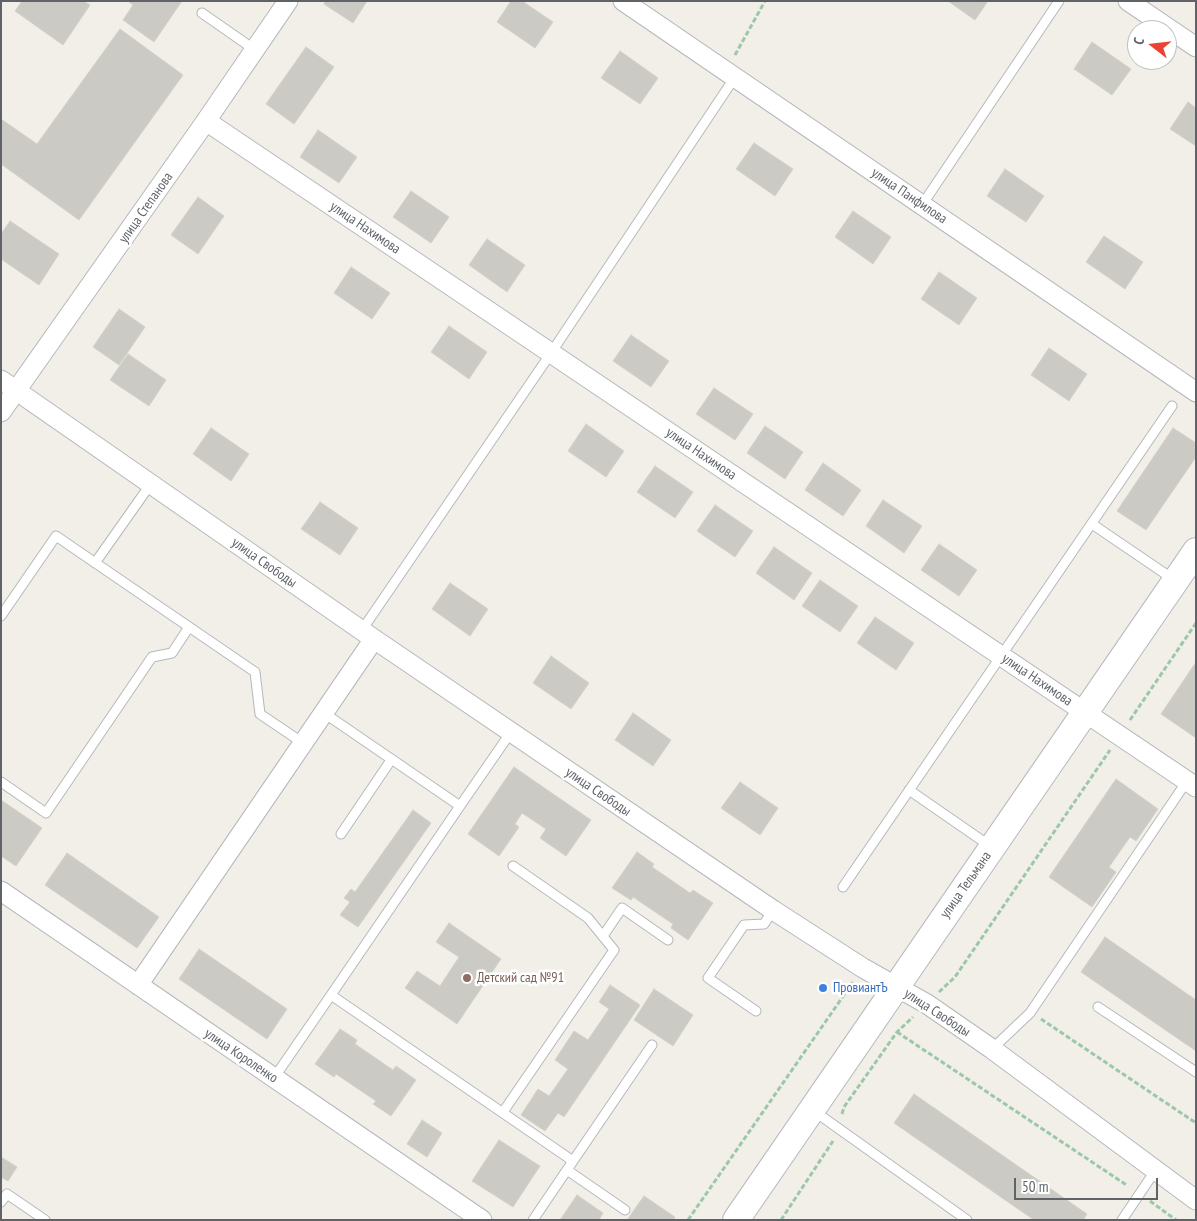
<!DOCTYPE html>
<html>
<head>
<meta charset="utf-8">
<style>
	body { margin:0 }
	#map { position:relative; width:1197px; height:1221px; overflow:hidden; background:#f1efe8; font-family:"PT Sans Narrow",sans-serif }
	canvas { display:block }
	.frame { position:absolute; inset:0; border:2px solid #5f6368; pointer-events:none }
	.north { position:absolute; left:1127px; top:20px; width:50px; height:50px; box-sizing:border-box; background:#fff; border:1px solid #bfc1c3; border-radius:50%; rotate:286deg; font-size:14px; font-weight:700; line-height:20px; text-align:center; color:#5f6368 }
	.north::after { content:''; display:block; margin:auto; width:18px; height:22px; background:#ea4335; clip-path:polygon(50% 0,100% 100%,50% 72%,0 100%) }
	.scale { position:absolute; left:1014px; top:1178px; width:144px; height:22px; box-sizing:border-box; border:2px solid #5f6368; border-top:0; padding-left:6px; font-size:15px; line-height:18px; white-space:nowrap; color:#5f6368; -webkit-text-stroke:4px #fff; paint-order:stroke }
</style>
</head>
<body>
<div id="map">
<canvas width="1197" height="1221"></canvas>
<div class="frame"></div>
<div class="north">С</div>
<div class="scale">50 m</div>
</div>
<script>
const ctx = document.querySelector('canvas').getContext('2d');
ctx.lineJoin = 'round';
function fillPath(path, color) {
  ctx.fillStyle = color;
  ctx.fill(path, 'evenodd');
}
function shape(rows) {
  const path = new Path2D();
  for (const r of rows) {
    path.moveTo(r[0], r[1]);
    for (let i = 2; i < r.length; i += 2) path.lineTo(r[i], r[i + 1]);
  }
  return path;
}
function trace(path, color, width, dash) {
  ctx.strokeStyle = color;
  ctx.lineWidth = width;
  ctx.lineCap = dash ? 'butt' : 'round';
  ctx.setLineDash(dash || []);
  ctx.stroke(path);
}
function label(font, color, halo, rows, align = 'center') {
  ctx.font = font + ' "PT Sans Narrow",sans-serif';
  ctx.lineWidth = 5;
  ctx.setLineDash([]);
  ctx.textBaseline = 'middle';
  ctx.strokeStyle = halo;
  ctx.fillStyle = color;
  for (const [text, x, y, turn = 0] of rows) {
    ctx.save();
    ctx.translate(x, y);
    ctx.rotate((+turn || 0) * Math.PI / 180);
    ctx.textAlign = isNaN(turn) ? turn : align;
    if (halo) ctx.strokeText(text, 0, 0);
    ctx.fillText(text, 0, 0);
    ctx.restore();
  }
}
const building = shape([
	[22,1,83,1,90,5,63,45,15,11,22,1],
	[128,1,182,1,154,42,123,20,133,5,128,1],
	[325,1,367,1,353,23,324,4,325,1],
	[511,1,522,1,553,22,535,48,497,22,511,1],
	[948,1,988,1,975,20,948,1],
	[120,29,183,75,79,220,1,164,1,119,37,144,120,29],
	[1092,42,1131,69,1112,95,1074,69,1092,42],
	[306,47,334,67,294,124,266,104,306,47],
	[620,51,658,78,640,104,601,78,620,51],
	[1188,102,1196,108,1196,146,1170,129,1188,102],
	[318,130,357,157,339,183,300,157,318,130],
	[754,143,793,169,775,196,736,169,754,143],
	[1005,169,1044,196,1026,222,987,196,1005,169],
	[411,191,449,217,431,243,393,217,411,191],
	[198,197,224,216,198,254,171,235,198,197],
	[853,211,891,237,873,264,835,237,853,211],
	[10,221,59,254,39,285,1,259,1,234,10,221],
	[1104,236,1143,262,1125,289,1086,262,1104,236],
	[487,239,525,265,507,292,469,265,487,239],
	[351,267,390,293,372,319,334,293,351,267],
	[939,272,977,298,959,325,921,299,939,272],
	[119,309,145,327,119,365,93,347,119,309],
	[449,326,487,352,469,379,431,352,449,326],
	[631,335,669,361,651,387,613,361,631,335],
	[1049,348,1087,374,1069,401,1031,375,1049,348],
	[128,354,166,380,149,406,110,380,128,354],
	[714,388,753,414,735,440,696,414,714,388],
	[586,424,624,451,606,477,568,451,586,424],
	[765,426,803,452,785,479,747,453,765,426],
	[211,428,249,454,231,481,193,454,211,428],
	[1173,428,1196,443,1196,457,1146,530,1117,511,1173,428],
	[823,463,861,490,843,516,805,490,823,463],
	[655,466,693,492,675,518,637,492,655,466],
	[883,500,922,526,904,553,866,526,883,500],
	[320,502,358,528,340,555,301,529,320,502],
	[715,505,753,531,735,557,697,531,715,505],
	[939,544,977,570,959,596,921,570,939,544],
	[774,547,812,573,794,600,756,573,774,547],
	[820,580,858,606,840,632,802,606,820,580],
	[450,583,488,609,470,636,432,609,450,583],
	[875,617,914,643,896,670,857,643,875,617],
	[551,656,589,683,571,709,533,683,551,656],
	[1196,662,1196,738,1161,714,1196,662],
	[633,713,671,740,653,766,615,740,633,713],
	[514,767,591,820,566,856,540,838,546,829,522,813,515,824,519,827,499,856,468,834,514,767],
	[1116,779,1158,809,1136,841,1130,837,1109,867,1116,872,1092,907,1049,877,1116,779],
	[740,782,778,808,760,835,721,808,740,782],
	[1,800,42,828,16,866,1,856,1,800],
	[413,810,431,823,358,927,340,915,350,902,344,898,351,889,355,892,413,810],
	[637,852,654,864,652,867,690,893,693,890,713,903,688,940,671,928,673,924,633,897,631,900,612,888,637,852],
	[67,853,159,917,137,948,45,885,67,853],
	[449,923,501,959,457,1024,405,988,417,971,440,986,459,957,436,942,449,923],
	[1105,937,1196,1000,1196,1051,1081,972,1105,937],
	[199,949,287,1009,267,1039,179,979,199,949],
	[610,985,640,1005,564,1117,558,1113,545,1131,521,1115,538,1089,549,1096,568,1069,555,1060,574,1031,588,1040,609,1009,599,1002,610,985],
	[654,989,693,1015,673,1046,634,1020,654,989],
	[340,1029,357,1040,355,1044,393,1070,396,1066,416,1080,391,1116,373,1104,376,1101,336,1074,334,1077,315,1064,340,1029],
	[914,1094,1087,1214,1083,1220,1034,1220,894,1123,914,1094],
	[422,1120,442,1133,427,1157,407,1144,422,1120],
	[499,1140,540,1166,513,1207,472,1181,499,1140],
	[1,1157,17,1167,8,1181,1,1177,1,1157],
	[577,1195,603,1213,599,1220,560,1220,577,1195],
	[644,1196,675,1217,673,1220,627,1220,644,1196]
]);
const path = shape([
	[735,55,765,1],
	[1130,720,1196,623],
	[939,992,955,977,1110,750],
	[1041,1019,1196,1123],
	[897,1032,1128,1186],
	[842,1114,844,1107,897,1032,913,1017],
	[1150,1201,1176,1220],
	[688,1220,853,982],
	[781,1220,833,1141]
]);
const lane = shape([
	[202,13,255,50],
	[922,205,1059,1],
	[1092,524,1173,579],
	[95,563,150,485],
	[1,616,56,536,255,672,260,714,303,743],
	[362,630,551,353,735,77],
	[324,713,460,806,511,732],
	[1,782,46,813,152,657,172,653,189,627],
	[909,790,990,846],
	[341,834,391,760],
	[843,887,1172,406],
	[603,936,622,908,668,940],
	[331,995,460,806],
	[1098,1007,1196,1072],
	[756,1011,708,978,744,925,764,924,773,910],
	[992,1049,1030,1013,1187,781],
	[274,1078,331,995,573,1161,533,1220],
	[814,1111,967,1220],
	[503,1112,614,950,588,918,513,866],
	[573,1161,652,1045],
	[567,1170,625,1210],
	[1,1202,7,1194,45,1220],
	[1122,1220,1155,1171]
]);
const street = shape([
	[623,1,1196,392],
	[1128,1,1196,47],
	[206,121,1196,787],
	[1,380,374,639,773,910,863,968,927,1004,992,1049,1196,1200],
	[1,412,206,121,288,1],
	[1,891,482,1220],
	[138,985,374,639]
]);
const secondary = shape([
	[736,1220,1196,551]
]);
const markers = [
	[467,978,5,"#8d6e63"],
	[823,988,5,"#3f7fe0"]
];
const streetNames = [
	["улица Панфилова",909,196,34],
	["улица Степанова",146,208,-55],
	["улица Нахимова",365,228,34],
	["улица Нахимова",701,454,34],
	["улица Свободы",264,563,35],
	["улица Нахимова",1037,680,34],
	["улица Свободы",598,792,34],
	["улица Тельмана",966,885,-55],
	["улица Свободы",937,1013,33],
	["улица Короленко",241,1056,34]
];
const educationNames = [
	["Детский сад №91",477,978]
];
const shopNames = [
	["ПровиантЪ",833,988]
];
fillPath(building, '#cccac5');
trace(building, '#d6d1c6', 1);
trace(lane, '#b5b8bc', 11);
trace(street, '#b5b8bc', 21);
trace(secondary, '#b6babf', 28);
trace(path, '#9cc7a9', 3, [5, 2.5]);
trace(lane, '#fff', 9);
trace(street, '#fff', 19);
trace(secondary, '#fff', 26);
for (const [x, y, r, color] of markers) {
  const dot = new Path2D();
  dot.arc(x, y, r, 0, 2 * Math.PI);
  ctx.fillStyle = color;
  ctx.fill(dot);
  trace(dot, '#fff', 2);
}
label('14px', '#5f6368', '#fff', streetNames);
label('14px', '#785e54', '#fff', educationNames, 'left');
label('14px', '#366cbe', '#fff', shopNames, 'left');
</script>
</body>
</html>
